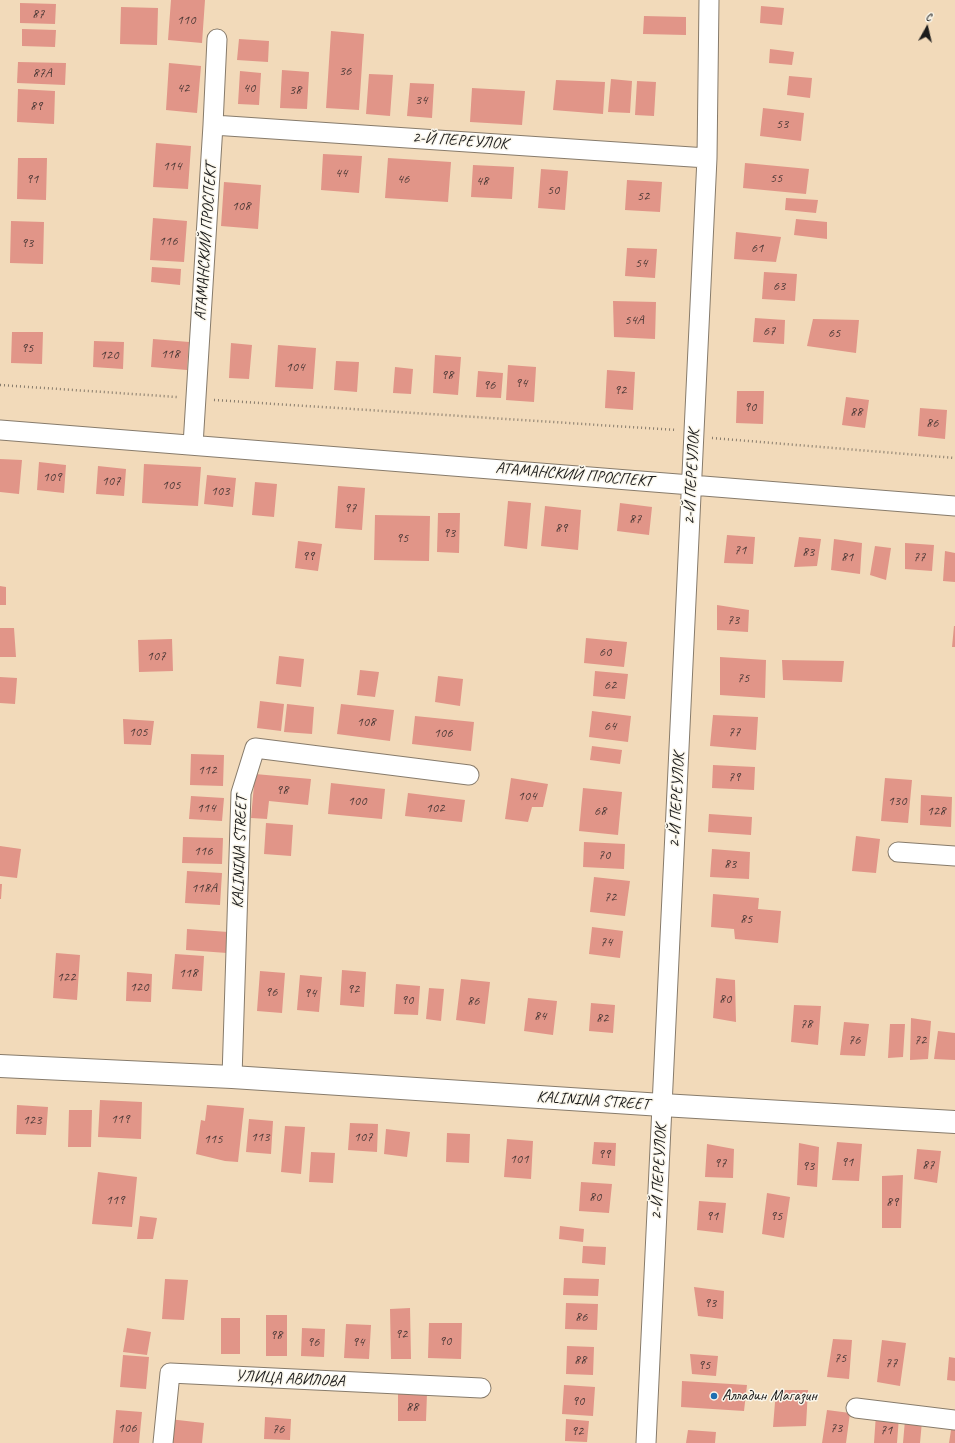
<!DOCTYPE html>
<html>
<head>
<meta charset="utf-8">
<style>
	body { margin:0 }
	#map { position:relative; width:955px; height:1443px; overflow:hidden; background:#f2daba; font-family:Caveat,sans-serif }
	canvas { display:block }
	.north { position:absolute; left:907px; top:8px; width:40px; height:40px; -webkit-text-stroke:3px #fbf7ec; paint-order:stroke; rotate:8deg; font-size:11px; font-weight:700; line-height:16px; text-align:center; color:#1c1c1c }
	.north::after { content:''; display:block; margin:auto; width:14px; height:18px; background:#1c1c1c; clip-path:polygon(50% 0,100% 100%,50% 72%,0 100%) }
</style>
</head>
<body>
<div id="map">
<canvas width="955" height="1443"></canvas>
<div class="north">С</div>
</div>
<script>
const ctx = document.querySelector('canvas').getContext('2d');
ctx.lineJoin = 'round';
function fillPath(path, color) {
  ctx.fillStyle = color;
  ctx.fill(path, 'evenodd');
}
function shape(rows) {
  const path = new Path2D();
  for (const r of rows) {
    path.moveTo(r[0], r[1]);
    for (let i = 2; i < r.length; i += 2) path.lineTo(r[i], r[i + 1]);
  }
  return path;
}
function trace(path, color, width, dash) {
  ctx.strokeStyle = color;
  ctx.lineWidth = width;
  ctx.lineCap = dash ? 'butt' : 'round';
  ctx.setLineDash(dash || []);
  ctx.stroke(path);
}
function label(font, color, halo, rows, align = 'center') {
  ctx.font = font + ' Caveat,sans-serif';
  ctx.lineWidth = 3;
  ctx.setLineDash([]);
  ctx.textBaseline = 'middle';
  ctx.strokeStyle = halo;
  ctx.fillStyle = color;
  for (const [text, x, y, turn = 0] of rows) {
    ctx.save();
    ctx.translate(x, y);
    ctx.rotate((+turn || 0) * Math.PI / 180);
    ctx.textAlign = isNaN(turn) ? turn : align;
    if (halo) ctx.strokeText(text, 0, 0);
    ctx.fillText(text, 0, 0);
    ctx.restore();
  }
}
const building = shape([
	[171,0,205,0,202,43,168,40],
	[20,3,56,4,55,24,20,23],
	[761,6,784,8,782,25,760,23],
	[121,7,158,8,157,45,120,44],
	[644,16,686,17,686,35,643,34],
	[22,29,56,30,55,47,22,46],
	[331,31,364,34,359,110,326,108],
	[239,39,269,41,268,62,237,60],
	[770,49,794,52,792,65,769,63],
	[18,62,66,63,65,85,17,83],
	[169,63,201,66,197,113,166,110],
	[282,70,309,72,307,109,280,108],
	[240,71,261,73,259,105,238,104],
	[369,74,393,75,390,116,366,114],
	[789,76,812,78,810,98,787,95],
	[611,79,632,81,630,113,608,112],
	[556,80,605,82,603,114,553,110],
	[637,81,656,82,654,116,635,115],
	[410,83,434,84,432,118,407,116],
	[472,88,525,91,522,125,470,122],
	[18,89,55,91,54,124,17,122],
	[763,108,804,113,801,141,760,136],
	[156,143,191,146,188,189,153,187],
	[323,154,362,156,359,193,321,190],
	[18,158,47,158,46,200,17,199],
	[388,158,451,162,448,202,385,198],
	[745,163,809,169,806,194,743,188],
	[473,165,514,167,512,199,471,197],
	[541,169,568,171,565,210,538,208],
	[627,180,662,182,660,212,625,210],
	[224,182,261,185,258,229,221,226],
	[786,198,818,200,816,213,785,210],
	[153,218,187,221,184,262,150,260],
	[796,219,827,222,827,239,794,235],
	[11,221,44,222,43,264,10,263],
	[736,232,781,237,776,262,734,259],
	[627,248,657,249,655,278,625,276],
	[152,267,181,269,180,285,151,282],
	[764,272,797,274,795,301,762,299],
	[613,301,656,302,655,339,614,337],
	[755,318,785,320,784,344,753,342],
	[813,319,859,320,856,353,807,346],
	[12,332,43,332,42,364,11,363],
	[153,339,189,342,187,370,151,367],
	[94,341,124,342,123,369,93,367],
	[231,343,252,345,249,379,229,378],
	[278,345,316,348,313,389,275,387],
	[435,355,461,357,458,395,433,393],
	[336,361,359,362,357,392,334,390],
	[508,365,536,367,534,402,506,400],
	[395,367,413,369,411,394,393,393],
	[607,370,635,372,633,410,605,408],
	[478,371,503,373,501,398,476,397],
	[737,391,764,391,763,424,736,423],
	[846,397,869,400,865,428,842,425],
	[920,408,947,410,945,439,918,436],
	[0,459,22,460,19,494,0,492],
	[39,462,66,465,64,493,37,490],
	[144,464,201,467,198,506,142,503],
	[98,466,126,469,124,496,96,494],
	[207,475,236,478,233,507,204,504],
	[255,482,277,484,274,517,252,515],
	[338,486,365,488,362,530,335,528],
	[508,501,531,503,527,549,504,546],
	[620,503,652,507,649,535,617,531],
	[545,506,581,510,578,550,541,546],
	[438,513,460,513,459,553,437,552],
	[375,515,430,516,429,561,374,560],
	[727,535,755,537,753,564,724,563],
	[799,537,821,539,817,566,794,567],
	[834,539,862,543,860,574,831,570],
	[298,541,322,544,318,571,295,568],
	[905,543,934,545,932,571,905,569],
	[875,546,891,548,886,580,870,575],
	[945,551,955,553,955,582,943,581],
	[0,586,6,587,6,605,0,605],
	[717,605,749,610,748,632,717,630],
	[954,626,955,626,955,647,952,647],
	[0,628,14,628,16,657,0,657],
	[586,638,627,642,624,667,584,663],
	[172,639,173,671,139,672,138,640],
	[279,656,304,659,301,687,276,684],
	[720,657,766,660,765,698,720,695],
	[782,660,844,661,842,682,783,680],
	[360,670,379,672,375,697,357,695],
	[595,671,628,674,625,699,593,696],
	[438,676,463,679,460,706,435,702],
	[0,677,17,678,15,704,0,703],
	[260,701,284,704,281,731,257,728],
	[287,704,314,707,312,734,284,732],
	[341,704,394,710,390,741,337,734],
	[592,711,631,716,628,742,589,737],
	[713,715,758,717,756,750,710,746],
	[415,716,474,722,471,751,412,744],
	[123,719,154,721,151,745,124,744],
	[592,746,622,750,620,764,590,760],
	[191,754,224,755,223,786,190,785],
	[713,765,755,767,754,790,712,788],
	[255,774,311,779,308,805,269,801,267,819,251,818],
	[511,778,548,784,543,807,532,807,528,822,505,819],
	[885,778,912,780,908,823,881,821],
	[331,783,385,789,382,819,328,814],
	[583,788,622,792,618,835,579,831],
	[408,793,465,800,462,822,405,816],
	[921,795,952,797,951,827,920,825],
	[191,796,224,798,222,821,189,819],
	[709,814,752,817,751,835,708,832],
	[266,823,293,825,291,856,264,854],
	[856,836,880,839,876,873,852,871],
	[183,837,223,838,222,864,182,863],
	[584,842,625,844,624,869,583,867],
	[0,846,21,849,17,878,0,876],
	[712,849,750,852,749,879,710,877],
	[187,871,222,873,220,905,185,903],
	[594,877,630,881,625,916,590,912],
	[0,884,2,884,1,899,0,899],
	[713,894,759,898,758,909,781,911,778,943,735,939,734,929,711,927],
	[592,927,623,931,620,958,589,954],
	[187,929,228,932,227,953,186,950],
	[56,953,80,955,77,1000,53,998],
	[175,954,204,956,202,991,172,989],
	[342,970,366,972,364,1007,340,1005],
	[260,971,285,973,282,1013,257,1011],
	[127,972,152,974,151,1002,126,1001],
	[300,975,322,977,319,1012,297,1010],
	[716,978,735,980,736,1022,713,1018],
	[461,979,490,982,485,1024,456,1020],
	[396,984,420,986,418,1015,394,1014],
	[429,988,444,989,441,1021,426,1019],
	[528,998,557,1001,553,1035,524,1031],
	[591,1003,615,1005,613,1033,589,1031],
	[794,1005,821,1006,818,1045,791,1042],
	[911,1018,931,1021,928,1059,910,1060],
	[844,1022,869,1024,865,1056,840,1055],
	[890,1024,905,1024,903,1057,888,1058],
	[938,1031,955,1033,955,1060,934,1059],
	[100,1100,142,1102,141,1139,98,1137],
	[17,1105,48,1107,46,1135,16,1134],
	[207,1105,244,1108,238,1162,225,1161,196,1154,201,1120,205,1121],
	[69,1110,92,1110,91,1147,68,1147],
	[249,1119,273,1121,271,1154,246,1152],
	[350,1123,378,1124,377,1152,348,1150],
	[285,1126,305,1127,301,1174,281,1172],
	[386,1129,410,1132,407,1157,384,1154],
	[447,1133,470,1134,469,1163,446,1162],
	[507,1139,533,1141,531,1179,504,1177],
	[594,1142,616,1143,615,1166,592,1164],
	[837,1142,862,1144,859,1181,832,1180],
	[799,1143,819,1147,817,1187,797,1185],
	[707,1144,734,1149,733,1178,705,1177],
	[917,1149,941,1151,937,1183,914,1179],
	[311,1152,335,1153,333,1183,309,1182],
	[98,1172,137,1177,132,1227,92,1224],
	[903,1175,901,1228,882,1228,882,1176],
	[581,1182,612,1184,609,1213,579,1211],
	[767,1193,790,1197,784,1238,762,1234],
	[699,1201,726,1203,723,1233,697,1230],
	[140,1216,157,1218,153,1239,137,1239],
	[560,1226,584,1229,583,1242,559,1239],
	[583,1246,606,1247,605,1265,582,1263],
	[564,1278,599,1279,598,1296,563,1295],
	[165,1279,188,1280,184,1320,162,1319],
	[694,1287,724,1291,723,1319,698,1316],
	[566,1303,598,1304,597,1330,565,1329],
	[410,1308,411,1359,391,1359,390,1309],
	[266,1315,287,1315,287,1356,266,1356],
	[221,1318,240,1318,240,1354,221,1354],
	[429,1323,462,1323,461,1359,428,1358],
	[346,1324,371,1325,369,1359,344,1358],
	[127,1328,151,1332,147,1355,123,1352],
	[302,1328,325,1329,324,1357,301,1356],
	[833,1339,852,1340,849,1379,827,1377],
	[882,1340,906,1343,900,1386,877,1382],
	[567,1346,594,1347,593,1375,566,1374],
	[690,1354,718,1356,716,1376,692,1374],
	[123,1355,149,1357,146,1389,120,1387],
	[949,1357,955,1358,955,1381,947,1380],
	[682,1381,747,1385,744,1411,681,1407],
	[564,1385,595,1387,593,1416,562,1414],
	[776,1390,808,1390,806,1426,773,1427],
	[398,1393,427,1393,426,1421,398,1421],
	[116,1410,142,1412,139,1443,113,1443],
	[827,1410,850,1413,846,1443,822,1443],
	[876,1414,899,1417,897,1443,874,1443],
	[265,1417,291,1419,290,1440,264,1439],
	[169,1419,204,1423,202,1443,166,1443],
	[566,1419,589,1421,587,1442,565,1441],
	[905,1420,922,1421,920,1443,903,1443],
	[952,1424,955,1424,955,1443,949,1443],
	[688,1430,716,1432,715,1443,686,1443]
]);
const path = shape([
	[0,385,177,397],
	[214,400,676,430],
	[712,438,955,458]
]);
const street = shape([
	[213,125,707,158],
	[0,430,955,506],
	[193,445,213,125,217,39],
	[898,852,955,856],
	[232,1077,241,793,255,748,469,775],
	[856,1408,955,1420],
	[163,1443,170,1373,481,1388],
	[646,1443,707,158,709,0]
]);
const secondary = shape([
	[0,1066,232,1077,662,1105,955,1122]
]);
const markers = [
	[714,1396,4,"#1f6fb2"]
];
const numberNames = [
	["87",38,14],
	["110",186,20],
	["36",345,71],
	["87А",42,73],
	["42",183,88],
	["40",249,88],
	["38",295,90],
	["34",421,100],
	["89",36,106],
	["53",782,124],
	["114",172,166],
	["44",341,173],
	["55",776,178],
	["91",32,179],
	["46",403,179],
	["48",482,181],
	["50",553,190],
	["52",643,196],
	["108",241,206],
	["116",168,241],
	["93",27,243],
	["61",757,248],
	["54",641,263],
	["63",779,286],
	["54А",634,320],
	["67",769,331],
	["65",834,333],
	["95",27,348],
	["118",170,354],
	["120",109,355],
	["104",295,367],
	["98",447,375],
	["94",521,383],
	["96",489,385],
	["92",620,390],
	["90",750,407],
	["88",856,412],
	["86",932,423],
	["109",52,477],
	["107",111,481],
	["105",171,485],
	["103",220,491],
	["97",350,508],
	["87",635,519],
	["89",561,528],
	["93",449,533],
	["95",402,538],
	["71",740,550],
	["83",808,552],
	["99",308,556],
	["81",847,557],
	["77",919,557],
	["73",733,620],
	["60",605,652],
	["107",156,656],
	["75",743,678],
	["62",610,685],
	["108",366,722],
	["64",610,726],
	["105",138,732],
	["77",734,732],
	["106",443,733],
	["112",207,770],
	["79",734,777],
	["98",282,790],
	["104",527,796],
	["100",357,801],
	["130",897,801],
	["114",206,808],
	["102",435,808],
	["68",600,811],
	["128",936,811],
	["116",203,851],
	["70",604,855],
	["83",730,864],
	["118А",204,888],
	["72",610,897],
	["85",746,919],
	["74",606,942],
	["118",188,973],
	["122",66,977],
	["120",139,987],
	["92",353,989],
	["96",271,992],
	["94",310,993],
	["80",725,999],
	["90",407,1000],
	["86",473,1001],
	["84",540,1016],
	["82",602,1018],
	["78",806,1024],
	["76",854,1040],
	["72",920,1040],
	["119",120,1119],
	["123",32,1120],
	["113",260,1137],
	["107",363,1137],
	["115",213,1139],
	["99",604,1154],
	["101",519,1159],
	["91",847,1162],
	["97",720,1163],
	["87",928,1165],
	["93",808,1166],
	["80",595,1197],
	["119",115,1200],
	["89",892,1202],
	["91",712,1216],
	["95",776,1216],
	["93",710,1303],
	["86",581,1317],
	["92",401,1334],
	["98",276,1335],
	["90",445,1341],
	["96",313,1342],
	["94",358,1342],
	["75",840,1358],
	["88",580,1360],
	["77",891,1363],
	["95",704,1365],
	["90",578,1401],
	["88",412,1407],
	["106",127,1428],
	["73",836,1428],
	["76",278,1429],
	["71",886,1430],
	["92",577,1431]
];
const streetNames = [
	["2-Й ПЕРЕУЛОК",460,141,4],
	["АТАМАНСКИЙ ПРОСПЕКТ",206,242,-86],
	["АТАМАНСКИЙ ПРОСПЕКТ",574,475,5],
	["2-Й ПЕРЕУЛОК",692,477,-87],
	["2-Й ПЕРЕУЛОК",677,800,-87],
	["KALININA STREET",240,852,-88],
	["KALININA STREET",593,1101,4],
	["2-Й ПЕРЕУЛОК",659,1172,-87],
	["УЛИЦА АВИЛОВА",290,1379,3]
];
const poiNames = [
	["Алладин Магазин",722,1396]
];
fillPath(building, '#e19588');
trace(street, '#877b6b', 21);
trace(secondary, '#877b6b', 24);
trace(path, '#877b6b', 2.5, [1, 3]);
trace(street, '#fff', 19);
trace(secondary, '#fff', 22);
for (const [x, y, r, color] of markers) {
  const dot = new Path2D();
  dot.arc(x, y, r, 0, 2 * Math.PI);
  ctx.fillStyle = color;
  ctx.fill(dot);
  trace(dot, '#fbf7ec', 1.5);
}
label('14px', '#4d3a37', null, numberNames);
label('16px', '#1c1c1c', '#fbf7ec', streetNames);
label('16px', '#1c1c1c', '#fbf7ec', poiNames, 'left');
</script>
</body>
</html>
